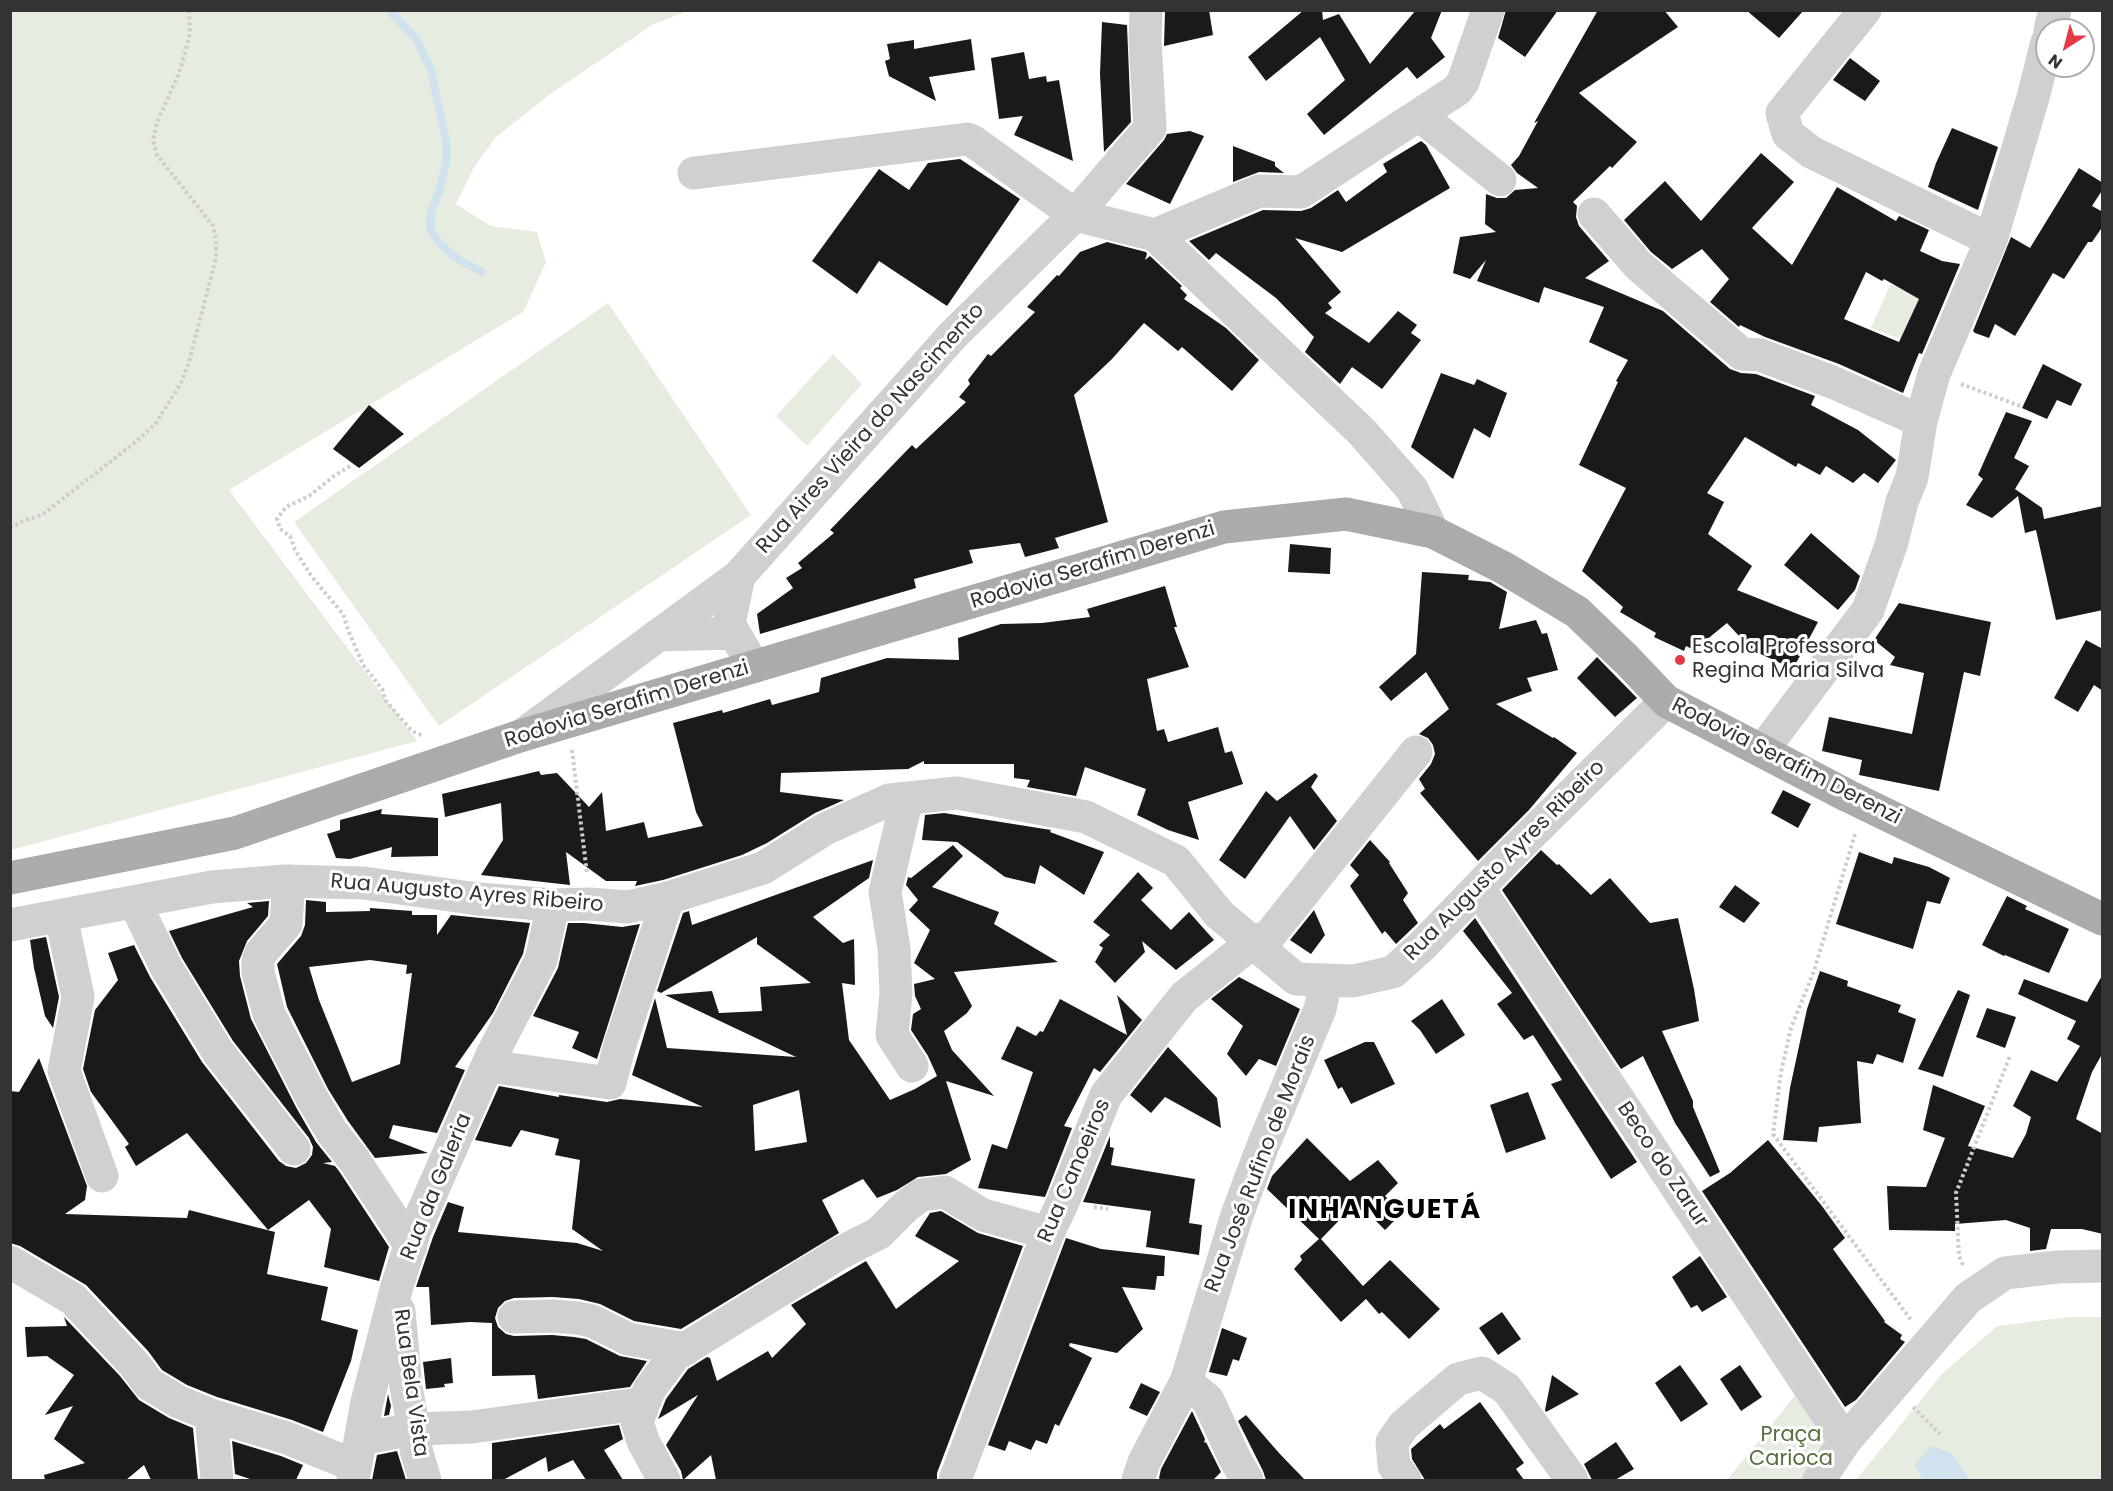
<!DOCTYPE html>
<html>
<head>
<meta charset="utf-8">
<style>
	body { margin:0 }
	#map { position:relative; width:2113px; height:1491px; overflow:hidden; background:#fff; font-family:Poppins,sans-serif }
	canvas { display:block }
	.frame { position:absolute; inset:0; border:12px solid #333; pointer-events:none }
	.north { position:absolute; left:2035px; top:18px; width:60px; height:60px; box-sizing:border-box; background:#fff; border:2px solid #adadad; border-radius:50%; rotate:216deg; font-size:16px; font-weight:700; line-height:24px; text-align:center; color:#333 }
	.north::after { content:''; display:block; margin:auto; width:21px; height:27px; background:#e63946; clip-path:polygon(50% 0,100% 100%,50% 72%,0 100%) }
</style>
</head>
<body>
<div id="map">
<canvas width="2113" height="1491"></canvas>
<div class="frame"></div>
<div class="north">N</div>
</div>
<script>
const ctx = document.querySelector('canvas').getContext('2d');
ctx.lineJoin = 'round';
function fillPath(path, color) {
  ctx.fillStyle = color;
  ctx.fill(path, 'evenodd');
}
function shape(rows) {
  const path = new Path2D();
  for (const r of rows) {
    path.moveTo(r[0], r[1]);
    for (let i = 2; i < r.length; i += 2) path.lineTo(r[i], r[i + 1]);
  }
  return path;
}
function trace(path, color, width, dash) {
  ctx.strokeStyle = color;
  ctx.lineWidth = width;
  ctx.lineCap = dash ? 'butt' : 'round';
  ctx.setLineDash(dash || []);
  ctx.stroke(path);
}
function label(font, color, halo, rows, align = 'center') {
  ctx.font = font + ' Poppins,sans-serif';
  ctx.lineWidth = 6;
  ctx.setLineDash([]);
  ctx.textBaseline = 'middle';
  ctx.strokeStyle = halo;
  ctx.fillStyle = color;
  for (const [text, x, y, turn = 0] of rows) {
    ctx.save();
    ctx.translate(x, y);
    ctx.rotate((+turn || 0) * Math.PI / 180);
    ctx.textAlign = isNaN(turn) ? turn : align;
    if (halo) ctx.strokeText(text, 0, 0);
    ctx.fillText(text, 0, 0);
    ctx.restore();
  }
}
const green = shape([
	[11,11,687,11,652,25,549,95,495,138,473,169,456,204,491,226,537,232,546,262,523,312,229,490,417,741,11,850],
	[1890,285,1894,285,1919,299,1900,339,1871,328],
	[608,303,751,515,439,726,294,522],
	[833,354,862,384,807,446,776,416],
	[2070,1317,2102,1317,2102,1480,1970,1480,1952,1453,1916,1465,1922,1480,1856,1480,1942,1374,1997,1326],
	[1797,1393,1831,1439,1805,1480,1727,1480]
]);
const water = shape([
	[1931,1446,1952,1453,1970,1480,1922,1480,1915,1465]
]);
const stream = shape([
	[389,10,417,40,431,70,446,141,446,163,440,189,431,212,430,229,440,244,459,260,482,272]
]);
const building = shape([
	[1167,10,1209,10,1213,35,1164,46,1165,11],
	[1304,10,1322,10,1323,20,1339,14,1370,64,1416,10,1442,10,1431,38,1445,57,1417,79,1407,67,1324,135,1307,114,1345,80,1320,37,1266,81,1248,57],
	[1506,10,1558,10,1525,57,1498,38],
	[1598,10,1664,10,1678,27,1579,93,1637,142,1612,168,1610,166,1573,202,1577,206,1576,217,1579,226,1609,261,1585,278,1663,311,1730,369,1741,373,1756,374,1815,396,1811,405,1858,430,1896,460,1878,483,1864,473,1853,483,1826,466,1820,475,1798,463,1796,467,1745,437,1707,493,1724,502,1708,534,1752,566,1737,590,1818,622,1793,669,1752,650,1727,623,1694,650,1686,646,1684,651,1654,637,1656,633,1620,612,1623,607,1582,571,1626,488,1579,465,1618,382,1616,381,1628,360,1589,342,1604,307,1544,287,1539,303,1477,281,1486,260,1470,279,1453,273,1460,237,1496,232,1485,224,1486,194,1497,198,1506,198,1515,190,1538,188,1517,173,1511,165,1519,156,1538,121,1534,123],
	[1746,10,1804,10,1779,38],
	[1102,22,1127,25,1131,122,1104,152,1100,74],
	[971,39,975,70,929,77,936,101,889,76,885,61,890,59,887,44,914,40,914,49],
	[1024,52,1029,79,1046,76,1047,82,1059,80,1073,161,1014,135,1023,116,999,119,991,58],
	[1850,58,1880,81,1865,101,1833,80],
	[1952,128,1998,147,1978,210,1928,187,1936,163],
	[1190,131,1204,136,1170,204,1126,184,1164,140,1167,134],
	[1421,141,1426,145,1450,188,1342,252,1295,238,1341,292,1328,303,1332,308,1325,313,1369,343,1398,311,1417,325,1411,333,1421,340,1382,389,1352,367,1340,384,1305,352,1314,337,1276,298,1216,253,1209,260,1189,241,1263,210,1301,211,1311,208,1338,190,1346,202,1387,172,1383,164],
	[1233,146,1275,162,1275,166,1284,173,1259,172,1233,182],
	[1761,153,1794,182,1752,228,1792,265,1837,187,1896,221,1899,216,1929,230,1920,251,1942,261,1960,264,1922,354,1919,353,1903,393,1839,364,1765,337,1740,325,1739,327,1710,302,1729,279,1702,249,1672,269,1651,252,1624,220,1665,181,1701,221],
	[1866,272,1882,281,1884,279,1919,299,1899,342,1844,319],
	[960,159,1020,199,947,306,879,261,857,294,812,261,879,169,909,190,928,163],
	[2079,168,2103,183,2103,189,2092,206,2103,212,2103,226,2092,242,2088,242,2064,279,2053,273,2015,336,1995,324,1989,338,1975,333,1973,331,2011,237,2030,248],
	[1107,242,1146,252,1147,254,1145,260,1150,256,1182,286,1180,288,1187,295,1184,299,1226,328,1259,360,1232,391,1182,347,1178,351,1144,323,1112,359,1074,395,1108,522,1055,538,1059,548,1025,557,1020,543,969,550,973,563,914,579,916,588,760,634,757,614,793,588,786,578,802,568,798,563,834,533,830,530,912,445,916,449,966,402,959,397,970,384,968,380,988,354,991,356,1035,312,1027,307,1057,275,1059,276,1080,252],
	[2043,364,2082,384,2071,406,2057,400,2047,419,2022,408],
	[1441,373,1474,385,1477,379,1507,393,1490,438,1474,428,1453,479,1411,447],
	[369,405,404,434,359,468,333,449],
	[2006,412,2032,421,2014,458,2029,466,2015,489,2042,508,2044,519,2103,506,2103,610,2056,620,2036,530,2025,533,2018,496,1992,518,1966,505,1983,479,1978,475],
	[1811,533,1860,576,1855,590,1838,610,1784,565],
	[1290,544,1331,548,1330,574,1288,572],
	[1422,572,1469,575,1468,580,1490,582,1507,592,1499,629,1536,620,1542,634,1547,633,1558,670,1527,678,1532,691,1496,704,1553,738,1554,737,1577,753,1529,810,1478,861,1420,793,1425,789,1419,779,1431,764,1435,754,1433,745,1428,738,1419,734,1449,709,1426,672,1391,701,1379,687,1416,654],
	[1165,586,1177,627,1174,627,1189,667,1147,679,1157,731,1164,729,1168,742,1218,727,1225,753,1232,751,1243,784,1188,802,1199,840,1168,830,1137,815,1146,789,1085,767,1076,796,1027,787,1030,780,1014,778,1014,764,924,764,924,761,908,769,781,773,780,792,844,800,815,813,767,843,742,855,663,880,635,886,637,881,606,881,566,852,570,885,481,875,503,840,501,803,445,817,442,794,539,771,541,775,557,773,589,807,602,792,606,831,644,822,648,838,703,826,696,812,673,723,722,710,723,713,770,699,772,705,819,692,821,678,887,658,959,660,958,638,1001,624,1042,623,1090,617,1087,609],
	[1899,603,1991,622,1980,676,1964,672,1939,791,1859,775,1862,760,1822,751,1829,717,1912,734,1924,673,1890,665,1895,657,1874,640],
	[2086,640,2103,649,2103,691,2094,685,2078,712,2054,698],
	[1597,657,1637,698,1615,717,1577,678],
	[1315,773,1318,776,1311,787,1337,821,1314,850,1290,816,1245,879,1219,860,1266,791,1277,801],
	[1783,790,1811,804,1798,828,1771,813],
	[382,809,381,814,438,818,438,856,391,857,392,847,350,859,336,858,327,834,340,830,340,820],
	[944,813,1051,830,1050,832,1104,852,1084,895,1040,865,1035,884,1005,877,957,842,922,840,925,815],
	[1370,840,1390,862,1389,863,1408,893,1403,900,1418,923,1396,944,1385,931,1382,934,1350,886,1359,875,1350,865],
	[953,845,963,856,932,887,999,912,994,924,1058,962,954,972,972,1006,967,1013,944,1031,952,1050,994,1096,946,1081,971,1160,946,1174,918,1177,897,1190,877,1198,863,1179,822,1200,839,1233,681,1329,634,1321,600,1304,579,1299,553,1297,514,1298,505,1301,498,1308,495,1318,498,1327,506,1334,514,1336,552,1335,574,1337,586,1339,620,1356,647,1361,630,1387,538,1399,535,1375,492,1376,492,1323,470,1322,431,1325,429,1287,416,1287,433,1237,448,1202,464,1207,458,1232,577,1243,603,1251,572,1229,580,1160,555,1155,559,1139,521,1130,511,1147,475,1140,499,1086,559,1097,559,1095,607,1102,620,1099,703,1107,632,1075,655,998,667,1048,796,1057,665,995,712,991,719,1013,762,1011,760,987,811,983,757,944,757,937,661,993,657,991,683,913,689,911,692,925,873,860,869,878,813,917,843,943,854,939,855,985,842,983,849,1040,890,1100,915,1089,937,1076,928,1056,911,1030,913,1014,921,1009,915,996,914,984,935,979,914,963,930,930,909,910,918,900,906,885,908,877,911,878],
	[799,1090,807,1142,755,1151,753,1105],
	[1541,850,1557,865,1559,864,1591,895,1610,878,1650,923,1678,918,1694,989,1699,1021,1662,1031,1693,1101,1693,1107,1720,1172,1710,1177,1675,1123,1643,1056,1621,1069,1502,890],
	[1859,852,1892,864,1894,857,1929,867,1950,878,1940,904,1927,901,1913,949,1836,924],
	[1138,872,1153,888,1141,900,1171,930,1189,912,1214,940,1176,970,1142,941,1145,952,1115,983,1095,962,1103,948,1099,945,1110,935,1093,922],
	[1735,885,1760,903,1744,923,1719,907],
	[2007,896,2027,906,2025,909,2069,929,2049,973,2005,955,2004,956,1982,945],
	[306,900,326,902,326,912,370,911,370,908,412,911,412,915,437,915,437,935,451,915,530,923,523,954,493,1013,455,1067,465,1070,437,1133,393,1125,389,1138,428,1153,375,1158,348,1121,328,1089,287,1007,277,964,301,936,305,925],
	[370,960,407,965,406,974,412,973,400,1064,352,1082,319,1000,309,967],
	[269,901,268,916,247,941,239,961,240,976,251,1019,296,1107,316,1142,332,1162,323,1163,335,1166,339,1171,389,1247,379,1281,324,1267,331,1229,309,1200,268,1230,187,1133,136,1166,125,1147,129,1144,91,1092,83,1069,95,1010,118,980,108,953,134,945,150,977,202,1062,279,1161,286,1166,296,1168,306,1163,312,1155,313,1147,309,1138,233,1041,182,958,169,931,253,907,247,903],
	[1314,910,1325,935,1311,954,1290,940],
	[1475,918,1637,1162,1611,1179,1551,1084,1562,1080,1533,1035,1524,1040,1497,1004,1512,993,1463,931],
	[568,923,584,923,622,927,640,924,597,1059,572,1048,579,1032,533,1016,558,968],
	[46,937,59,997,53,1028,45,1016,34,968,30,940],
	[1820,971,1848,981,1847,986,1901,1005,1898,1012,1916,1019,1903,1063,1877,1054,1873,1064,1857,1061,1861,1123,1819,1127,1817,1142,1783,1140,1790,1088,1807,1009],
	[2103,974,2103,1057,2101,1056,2092,1072,2076,1119,2103,1134,2103,1234,2082,1229,2051,1229,2046,1249,2030,1251,2030,1228,2006,1220,1955,1224,1955,1231,1889,1230,1887,1186,1926,1187,1945,1138,1923,1130,1933,1085,1985,1106,1968,1146,2013,1158,2026,1134,2031,1117,2013,1106,2031,1070,2057,1082,2080,1046,2067,1039,2076,1021,2018,994,2024,979,2087,1002],
	[1239,977,1300,1009,1276,1066,1259,1059,1246,1076,1227,1054,1243,1026,1211,999],
	[1958,990,1970,995,1943,1077,1918,1069],
	[1117,995,1142,1020,1100,1072,1094,1068,1064,1126,1072,1128,1045,1197,978,1188,992,1144,1007,1149,1033,1072,1001,1059,1017,1026,1036,1036,1040,1031,1043,1032,1060,999,1127,1035],
	[1442,999,1465,1035,1436,1054,1420,1030,1411,1021],
	[1987,1008,2016,1017,2005,1048,1976,1037],
	[1365,1042,1374,1042,1395,1084,1351,1104,1342,1087,1338,1089,1324,1060],
	[1168,1047,1217,1098,1221,1128,1165,1097,1151,1113,1130,1095],
	[39,1058,87,1186,85,1200,65,1214,187,1218,189,1210,275,1232,267,1274,328,1287,321,1320,358,1330,351,1361,323,1432,292,1420,217,1397,187,1385,162,1370,148,1351,86,1285,20,1246,10,1243,10,1091,19,1092],
	[1528,1092,1546,1139,1506,1153,1490,1105],
	[1110,1136,1110,1147,1114,1148,1111,1165,1195,1179,1189,1223,1202,1225,1199,1255,1146,1247,1151,1211,1083,1202],
	[1307,1138,1350,1181,1378,1160,1398,1183,1385,1196,1403,1212,1385,1230,1367,1212,1363,1216,1353,1206,1321,1239,1363,1286,1390,1260,1440,1309,1409,1339,1382,1312,1379,1314,1366,1299,1341,1322,1294,1269,1302,1260,1300,1256,1319,1239,1267,1189,1272,1176],
	[1768,1140,1822,1206,1845,1238,1833,1249,1885,1321,1884,1322,1902,1335,1900,1339,1905,1342,1856,1400,1845,1407,1702,1191,1730,1173],
	[941,1211,978,1233,1023,1246,937,1473,937,1480,716,1480,711,1455,683,1480,681,1471,666,1445,698,1395,658,1419,666,1399,688,1369,707,1357,710,1358,717,1381,768,1351,772,1358,806,1324,791,1305,866,1261,896,1309,959,1261,915,1236,930,1213],
	[1066,1238,1101,1249,1165,1256,1164,1276,1157,1276,1155,1290,1122,1287,1143,1329,1117,1353,1070,1343,1069,1346,1092,1358,1059,1426,1055,1424,1047,1444,1036,1440,1031,1450,1009,1441,1005,1451,988,1445],
	[1700,1256,1727,1297,1702,1312,1697,1305,1691,1308,1672,1277],
	[1502,1312,1521,1339,1498,1355,1479,1328],
	[64,1317,120,1376,139,1400,169,1418,193,1428,198,1480,151,1480,144,1465,126,1480,45,1480,44,1475,85,1463,54,1439,73,1406,45,1415,74,1375,47,1356,27,1357,25,1327,67,1326],
	[1222,1328,1247,1338,1239,1361,1233,1359,1227,1376,1209,1372],
	[451,1358,453,1383,444,1384,445,1387,426,1389,423,1362],
	[1680,1365,1708,1404,1681,1422,1655,1383],
	[1740,1365,1762,1397,1741,1411,1720,1379],
	[1552,1375,1579,1394,1546,1412,1545,1410],
	[1141,1383,1160,1392,1147,1416,1129,1408],
	[388,1394,391,1406,389,1415,384,1416],
	[1480,1402,1524,1463,1516,1469,1524,1480,1425,1480,1412,1459,1411,1449,1440,1424,1444,1429],
	[1192,1411,1205,1439,1204,1443,1206,1442,1221,1472,1213,1480,1160,1480,1159,1478,1161,1469],
	[1246,1415,1279,1453,1305,1480,1266,1480,1263,1471,1238,1421],
	[619,1425,623,1439,604,1450,623,1480,586,1480,573,1460,548,1472,546,1457,503,1480,492,1480,492,1443],
	[232,1441,281,1456,303,1465,296,1480,253,1480,235,1474],
	[1616,1442,1634,1469,1615,1480,1592,1480,1584,1464],
	[397,1451,406,1480,372,1480,377,1455]
]);
const path = shape([
	[1961,384,2023,407],
	[350,466,334,476,309,496,286,507,277,519,280,529,290,536,295,550,312,577,343,614,349,632,363,665,382,689,386,701,412,731,423,736],
	[10,528,23,521,42,515,137,441,156,423,181,383,189,362,216,258,216,240,213,226,157,155,153,140,157,122,178,76,187,46,190,32,189,10],
	[572,750,587,874],
	[1855,834,1814,971,1791,1028,1781,1072,1773,1134,1911,1320],
	[1094,1207,1108,1209],
	[1963,1265,1959,1256,1956,1193,2010,1056],
	[1913,1407,1940,1434]
]);
const minor = shape([
	[1865,10,1782,113,1788,134,1811,152,1991,240],
	[2050,30,2055,10],
	[1419,115,1500,180],
	[694,173,967,139,974,142,1075,215,1155,235,1362,432,1412,489,1433,532],
	[1594,214,1638,265,1742,354,1760,355,1832,382,1921,421],
	[1155,235,1259,191,1301,192,1457,90,1463,82,1488,10],
	[658,635,734,633],
	[754,667,729,624,739,576,953,335,1075,215,1150,128,1145,40,1146,10],
	[525,733,739,576],
	[1762,751,1868,610,1892,542,1902,502,1912,477,1921,421,1934,374,1991,240,2034,94,2047,42],
	[907,798,885,892,894,948,896,993,892,1035,912,1066],
	[289,881,286,924,261,953,258,961,258,972,269,1014,312,1098,332,1132,354,1160,411,1246],
	[1479,889,1845,1441],
	[135,903,166,967,218,1052,294,1149],
	[61,916,78,997,64,1071,102,1176],
	[10,925,212,887,284,881,364,883,478,899,553,905,590,904,628,907,668,898,763,868,825,829,889,800,957,793,1086,817,1176,861,1219,914,1296,979,1353,981,1393,972,1422,946,1505,860,1666,701],
	[488,1066,610,1083,619,1048,668,898],
	[10,1262,73,1299,134,1364,149,1384,179,1402,211,1415,287,1438,355,1466],
	[399,1311,406,1387,416,1439,416,1450,425,1480],
	[514,1317,553,1316,577,1318,592,1321,628,1339,686,1349],
	[1186,1382,1208,1400,1234,1457,1247,1480],
	[211,1415,217,1480],
	[361,1439,413,1429,472,1427,630,1405,642,1409],
	[353,1480,367,1402,397,1286,415,1230,492,1055,541,960,553,905],
	[664,1480,643,1441,637,1421,649,1390,675,1355,840,1253,879,1233,905,1207,921,1195,945,1192,983,1215,1048,1233],
	[955,1480,1048,1233,1062,1204,1106,1095,1184,997,1253,942,1269,936,1416,752],
	[1138,1480,1144,1462,1186,1382,1237,1215,1262,1148,1320,1009,1326,980],
	[1405,1480,1394,1466,1392,1442,1404,1425,1458,1379,1482,1373,1507,1389,1572,1480],
	[1819,1480,1845,1441,1968,1298,2005,1273,2058,1267,2102,1266]
]);
const major = shape([
	[10,878,235,833,520,736,1224,527,1346,514,1433,532,1504,568,1577,612,1627,660,1666,701,1848,796,2102,919]
]);
const markers = [
	[1680,660,6,"#e63946"]
];
const streetNames = [
	["Rua Aires Vieira do Nascimento",871,429,-48],
	["Rodovia Serafim Derenzi",1093,566,-17],
	["Rodovia Serafim Derenzi",627,705,-17],
	["Rodovia Serafim Derenzi",1786,762,27],
	["Rua Augusto Ayres Ribeiro",1505,861,-45],
	["Rua Augusto Ayres Ribeiro",467,894,5],
	["Rua José Rufino de Morais",1261,1164,-69],
	["Beco do Zarur",1662,1165,56],
	["Rua Canoeiros",1075,1171,-67],
	["Rua da Galeria",437,1187,-68],
	["Rua Bela Vista",410,1383,82]
];
const poiNames = [
	["Escola Professora",1692,648],
	["Regina Maria Silva",1692,672]
];
const parkNames = [
	["Praça",1791,1436],
	["Carioca",1791,1460]
];
const districtNames = [
	["INHANGUETÁ",1385,1211]
];
fillPath(green, '#e6ecdf');
fillPath(water, '#cfe2ee');
trace(stream, '#cfe2ee', 8);
fillPath(building, '#1a1a1a');
trace(path, '#cdcdcd', 4, [3, 3]);
trace(minor, '#d0d0d0', 33);
trace(major, '#ababab', 33);
for (const [x, y, r, color] of markers) {
  const dot = new Path2D();
  dot.arc(x, y, r, 0, 2 * Math.PI);
  ctx.fillStyle = color;
  ctx.fill(dot);
  trace(dot, '#fff', 2);
}
label('21px', '#333', '#fff', streetNames);
label('21px', '#333', '#fff', poiNames, 'left');
label('21px', '#56703f', '#fff', parkNames);
ctx.letterSpacing = '1.5px';
label('bold 27px', '#000', '#fff', districtNames);
ctx.letterSpacing = '0px';
</script>
</body>
</html>
